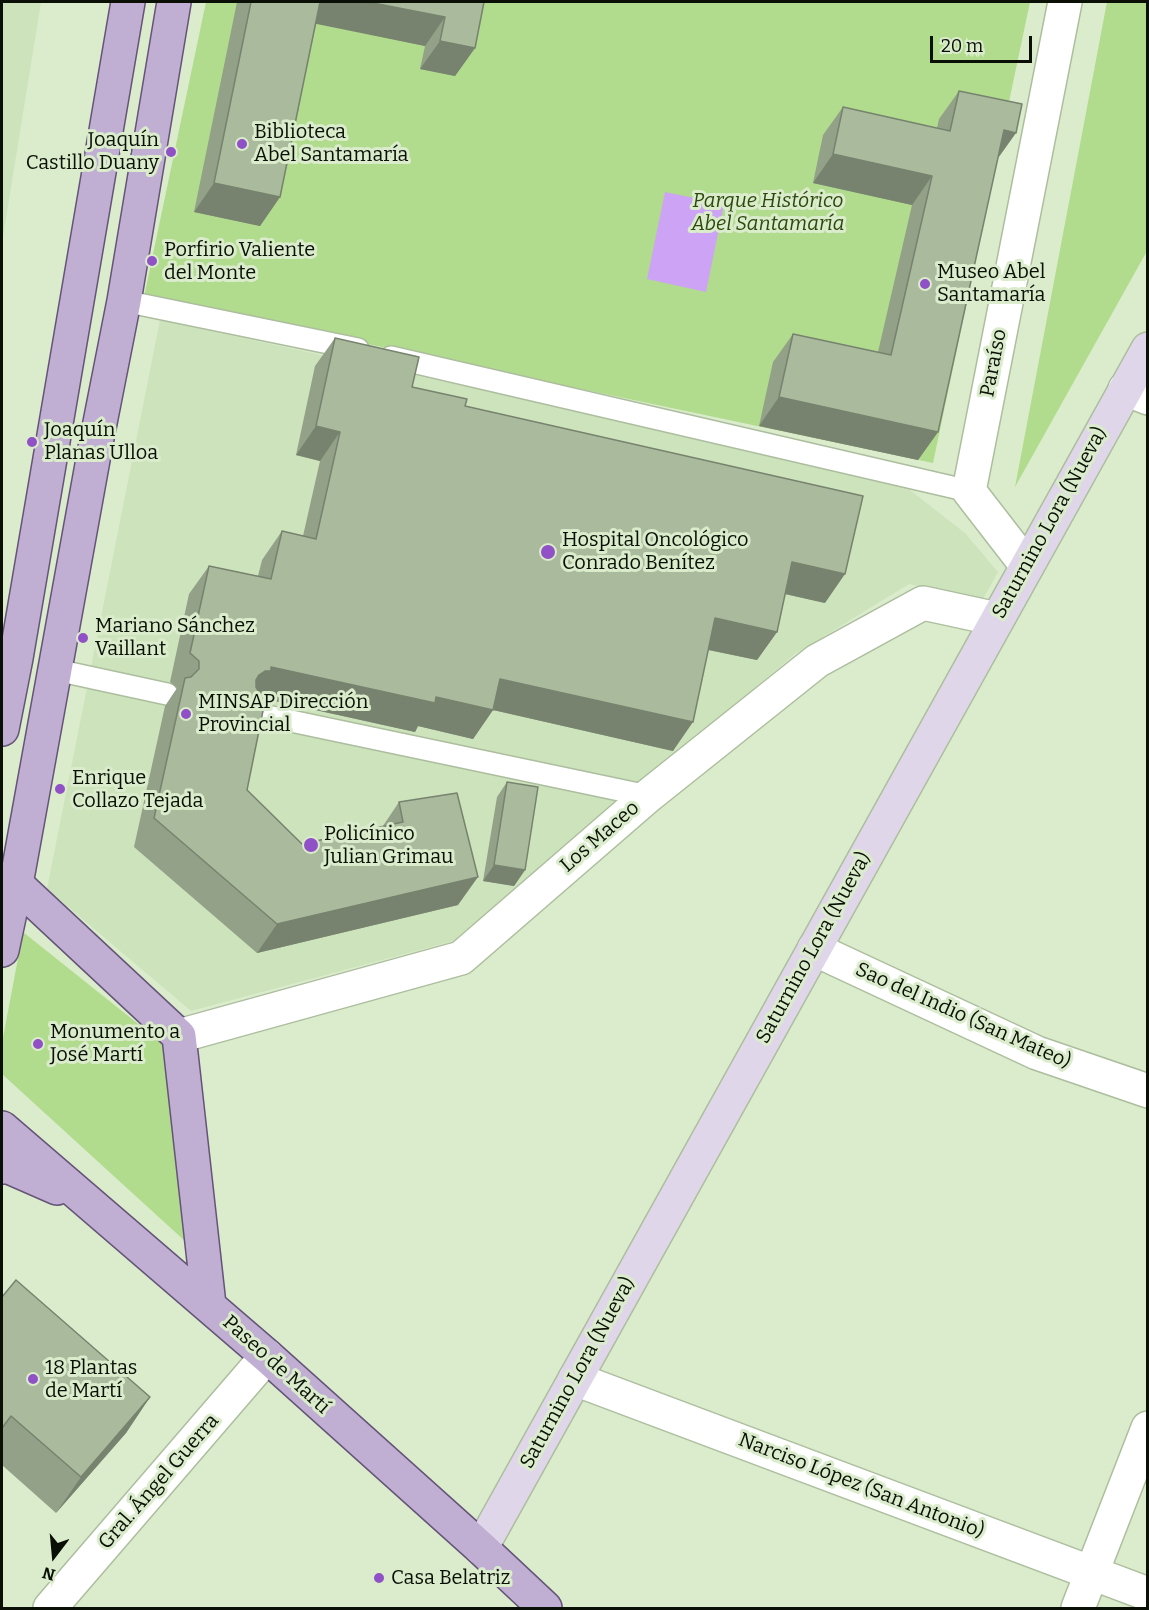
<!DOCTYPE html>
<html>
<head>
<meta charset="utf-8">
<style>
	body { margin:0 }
	#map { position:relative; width:1149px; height:1610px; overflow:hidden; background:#daeccc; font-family:Bitter,serif }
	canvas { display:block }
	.frame { position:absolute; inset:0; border:3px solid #0a1006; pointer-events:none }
	.north { position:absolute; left:24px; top:1526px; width:60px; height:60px; -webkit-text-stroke:4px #daeccc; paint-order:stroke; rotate:196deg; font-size:16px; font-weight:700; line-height:24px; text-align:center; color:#0a1006 }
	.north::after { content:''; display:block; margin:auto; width:21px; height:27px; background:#0a1006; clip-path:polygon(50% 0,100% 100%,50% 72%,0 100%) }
	.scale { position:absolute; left:930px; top:36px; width:102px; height:27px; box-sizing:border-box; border:3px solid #0a1006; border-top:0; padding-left:8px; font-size:18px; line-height:21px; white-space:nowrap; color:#0a1006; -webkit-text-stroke:4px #daeccc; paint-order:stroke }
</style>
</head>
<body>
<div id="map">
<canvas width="1149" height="1610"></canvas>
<div class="frame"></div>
<div class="north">N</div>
<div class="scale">20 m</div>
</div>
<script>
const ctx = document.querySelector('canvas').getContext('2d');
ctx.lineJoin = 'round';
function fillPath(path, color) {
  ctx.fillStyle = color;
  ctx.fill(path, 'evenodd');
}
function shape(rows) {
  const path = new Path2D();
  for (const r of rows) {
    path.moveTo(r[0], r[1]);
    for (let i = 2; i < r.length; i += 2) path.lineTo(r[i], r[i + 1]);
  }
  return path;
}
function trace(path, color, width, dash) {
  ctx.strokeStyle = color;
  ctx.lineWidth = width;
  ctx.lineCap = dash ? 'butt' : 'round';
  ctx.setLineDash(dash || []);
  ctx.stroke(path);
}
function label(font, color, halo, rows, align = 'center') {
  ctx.font = font + ' Bitter,serif';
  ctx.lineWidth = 6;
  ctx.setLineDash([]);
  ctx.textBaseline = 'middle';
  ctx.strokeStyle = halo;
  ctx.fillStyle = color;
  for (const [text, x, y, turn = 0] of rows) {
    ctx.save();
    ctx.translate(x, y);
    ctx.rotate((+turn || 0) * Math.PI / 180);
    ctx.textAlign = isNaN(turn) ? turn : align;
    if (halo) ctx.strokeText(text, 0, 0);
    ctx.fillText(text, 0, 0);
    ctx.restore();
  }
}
const built = shape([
	[2,2,41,2,2,243],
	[160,320,897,480,965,533,998,572,983,599,909,584,795,654,453,941,191,1011,47,889]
]);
const green = shape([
	[206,2,1030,2,933,463,144,297],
	[1107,2,1147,2,1147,251,1015,487],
	[23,932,172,1051,186,1242,2,1074,2,1043]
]);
const water = shape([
	[665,192,724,204,706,292,647,279]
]);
const service = shape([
	[124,301,358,349],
	[391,357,969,491],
	[56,670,167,694],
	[248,712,648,796]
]);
const minor = shape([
	[1125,389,1148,398],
	[1027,566,969,491,1065,2],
	[814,949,1037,1053,1148,1091],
	[179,1036,461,958,648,796,817,661,923,603,997,619],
	[575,1379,1148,1594],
	[50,1608,267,1356]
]);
const tertiary = shape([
	[1078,1608,1148,1428]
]);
const secondary = shape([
	[481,1548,1148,349]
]);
const primary = shape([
	[2,729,16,658,128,2],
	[16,884,179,1036,209,1305],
	[2,950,16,884,96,443,124,301,174,2],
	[2,1128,267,1356,481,1548,545,1608],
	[2,1167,9,1167,57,1188]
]);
const wall = shape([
	[237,2,484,2,475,48,455,76,420,69,425,46,316,23,280,197,260,226,194,212],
	[959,91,998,158,938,432,918,460,759,426,773,362,793,334,878,352,912,205,813,183,823,135,843,107,937,128,939,119],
	[335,338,412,387,465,406,825,603,785,594,777,632,757,660,708,650,673,751,493,710,473,739,418,726,415,732,265,699,247,790,302,844,383,826,399,802,458,905,257,953,134,847,165,706,177,688,170,682,189,594,209,566,258,576,262,560,282,531,303,536,320,461,296,455,315,366],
	[507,782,525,870,514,886,483,881,497,797],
	[2,1297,150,1397,126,1433,56,1513,2,1465]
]);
const shadedWall = shape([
	[315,2,368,2,445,17,425,46,302,21],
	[440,41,475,48,455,76,420,69],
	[1004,130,1016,133,996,161],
	[833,154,932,176,912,205,813,183],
	[214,183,280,197,260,226,194,212],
	[779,397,938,432,918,460,759,426],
	[316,426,340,432,320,461,296,455],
	[792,562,845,574,825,603,772,591],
	[715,618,777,632,757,660,695,647],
	[271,667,436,697,493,710,473,739,418,726,415,732,253,696,245,700,259,675],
	[500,679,693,722,673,751,480,707],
	[494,865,525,870,514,886,483,881],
	[478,877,458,905,257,953,277,924],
	[150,1397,126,1433,56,1513,81,1477]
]);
const building = shape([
	[251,2,320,2,280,197,214,183,251,2],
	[368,2,484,2,475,48,440,41,445,17,368,2],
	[959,91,1022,104,1016,133,1004,130,938,432,779,397,793,334,891,355,932,176,833,154,843,107,950,131,959,91],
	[335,338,419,357,412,387,467,399,465,406,863,496,845,574,792,562,777,632,715,618,693,722,500,679,493,710,436,697,435,703,271,667,271,671,265,671,259,675,256,680,256,687,259,692,266,696,247,790,302,844,403,822,399,802,457,793,478,877,277,924,154,818,185,678,191,677,199,669,199,661,190,653,209,566,271,579,282,531,316,539,340,432,316,426,335,338],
	[507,782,538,787,525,870,494,865,507,782],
	[16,1280,150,1397,81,1477,11,1416,2,1428,2,1297,16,1280]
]);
const markers = [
	[242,144,6,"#9151c6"],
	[171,152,6,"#9151c6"],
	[152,261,6,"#9151c6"],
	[925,284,6,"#9151c6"],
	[32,442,6,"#9151c6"],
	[548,552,8,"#9151c6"],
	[83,638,6,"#9151c6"],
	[186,714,6,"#9151c6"],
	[60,789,6,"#9151c6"],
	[311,845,8,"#9151c6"],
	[38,1044,6,"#9151c6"],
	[33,1379,6,"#9151c6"],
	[379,1578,6,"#9151c6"]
];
const poiNames = [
	["Biblioteca",254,132],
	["Abel Santamaría",254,155],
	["Joaquín",159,140,"right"],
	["Castillo Duany",159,163,"right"],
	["Porfirio Valiente",164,250],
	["del Monte",164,273],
	["Museo Abel",937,272],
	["Santamaría",937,295],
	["Joaquín",44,430],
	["Planas Ulloa",44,453],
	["Hospital Oncológico",562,540],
	["Conrado Benítez",562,563],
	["Mariano Sánchez",95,626],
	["Vaillant",95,649],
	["MINSAP Dirección",198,702],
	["Provincial",198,725],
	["Enrique",72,778],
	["Collazo Tejada",72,801],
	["Policínico",324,834],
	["Julian Grimau",324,857],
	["Monumento a",50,1032],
	["José Martí",50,1055],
	["18 Plantas",45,1368],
	["de Martí",45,1391],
	["Casa Belatriz",391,1578]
];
const parkNames = [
	["Parque Histórico",768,201],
	["Abel Santamaría",768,224]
];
const streetNames = [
	["Paraíso",994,363,-79],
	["Saturnino Lora (Nueva)",1050,523,-61],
	["Los Maceo",600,837,-41],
	["Saturnino Lora (Nueva)",814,948,-61],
	["Sao del Indio (San Mateo)",963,1016,24],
	["Paseo de Martí",276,1365,42],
	["Saturnino Lora (Nueva)",578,1373,-61],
	["Gral. Ángel Guerra",159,1482,-49],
	["Narciso López (San Antonio)",861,1486,21]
];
fillPath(built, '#cde3bc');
fillPath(green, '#b1db8d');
fillPath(water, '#cda3f6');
trace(service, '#adbe9f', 24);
trace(minor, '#adbe9f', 36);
trace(tertiary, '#adbe9f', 36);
trace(secondary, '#adbe9f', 36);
trace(primary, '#655478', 36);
trace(service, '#fff', 21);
trace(minor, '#fff', 33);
trace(tertiary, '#fff', 33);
trace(secondary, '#e0d6e9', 33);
trace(primary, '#c0aed3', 33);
fillPath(wall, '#92a187');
fillPath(shadedWall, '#77836e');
fillPath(building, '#aabb9d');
trace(building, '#77836e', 1.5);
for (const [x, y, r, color] of markers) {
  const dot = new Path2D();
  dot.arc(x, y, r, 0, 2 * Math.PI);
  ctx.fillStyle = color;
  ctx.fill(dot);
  trace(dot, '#daeccc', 2);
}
label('20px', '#0a1006', '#daeccc', poiNames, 'left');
label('italic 20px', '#2d480c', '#daeccc', parkNames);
label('20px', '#0a1006', '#daeccc', streetNames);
</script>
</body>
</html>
